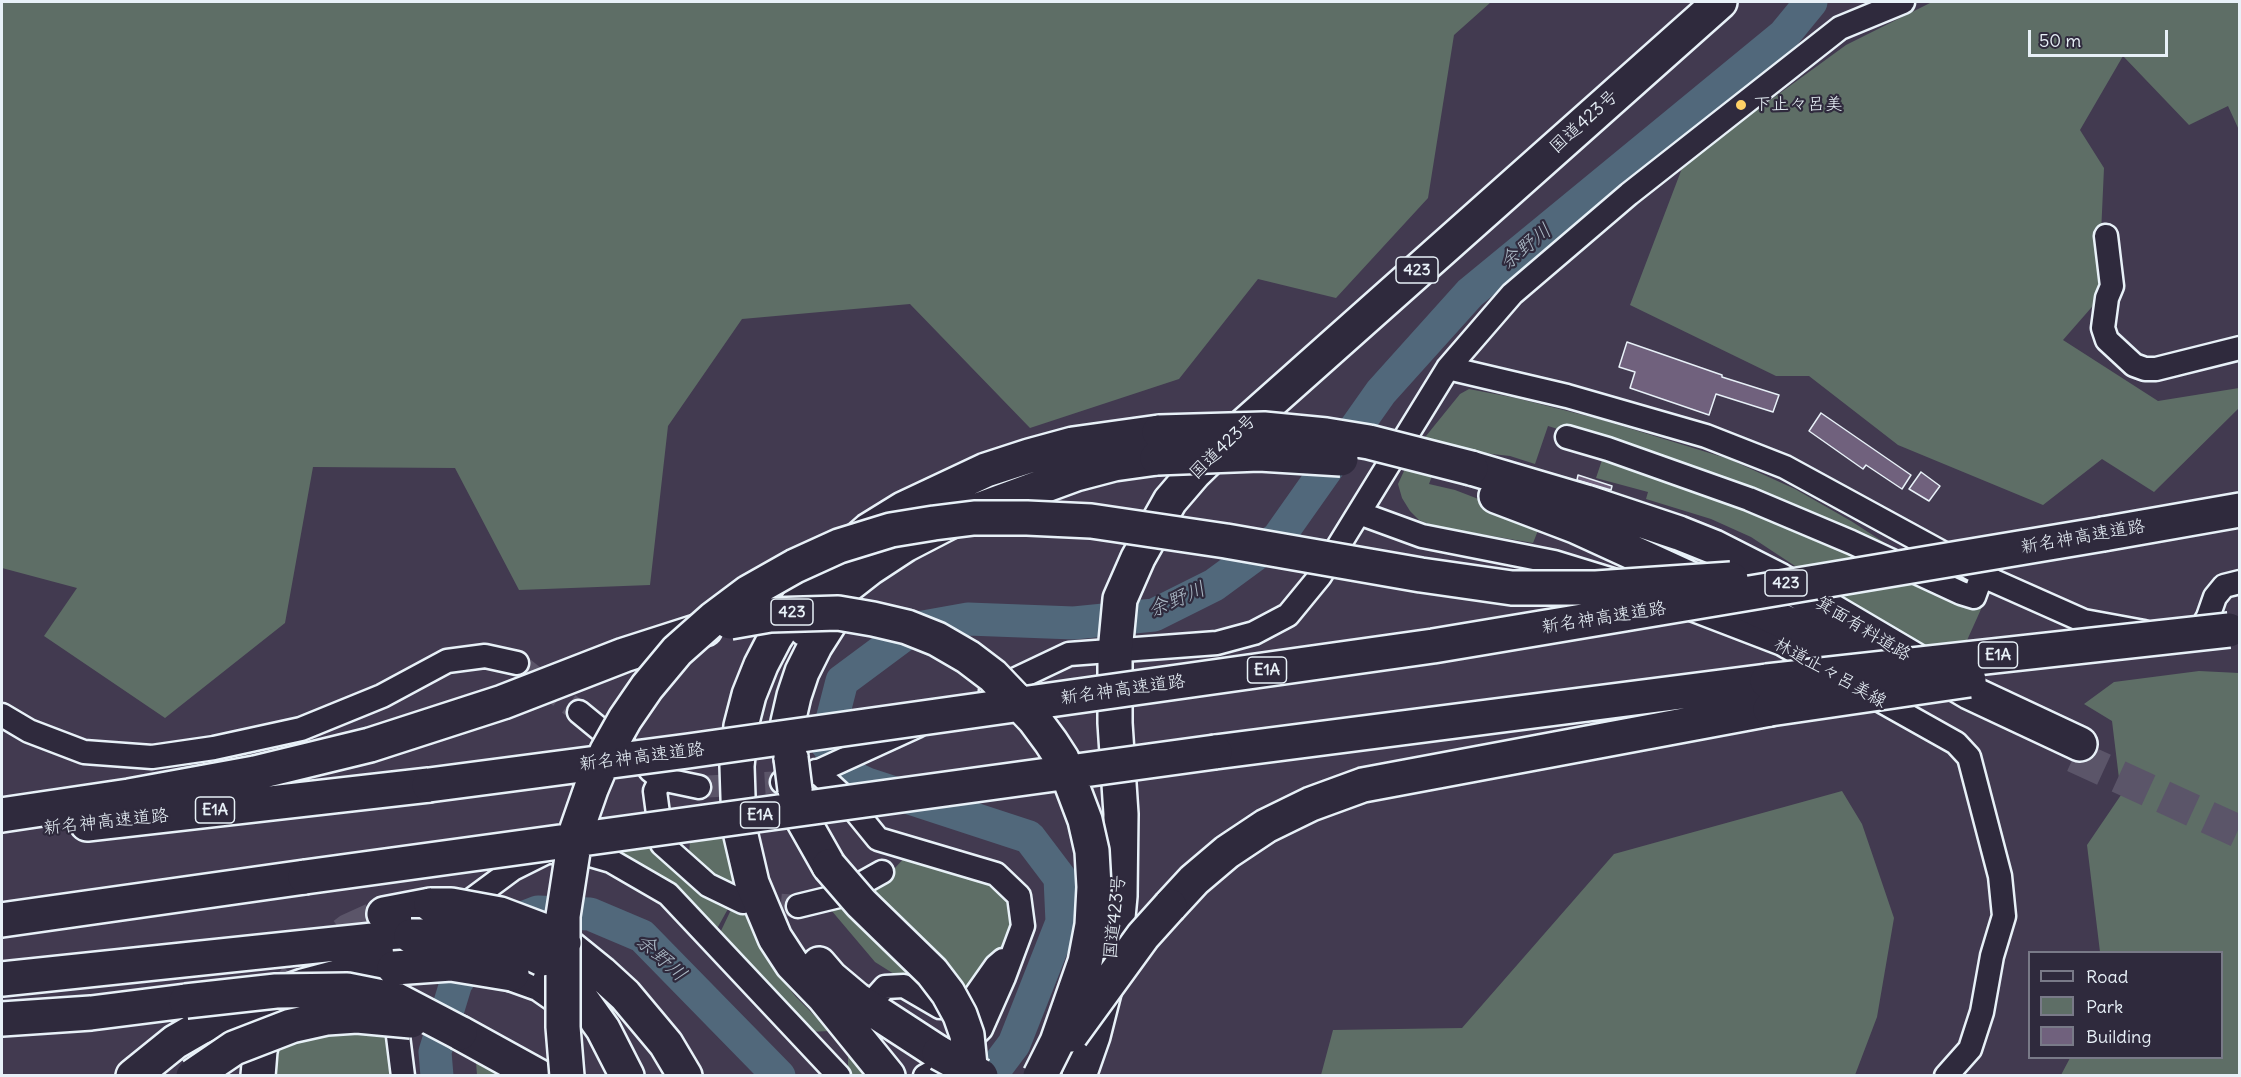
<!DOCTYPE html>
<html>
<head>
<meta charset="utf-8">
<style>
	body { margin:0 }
	#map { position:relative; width:2241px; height:1077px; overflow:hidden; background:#423a50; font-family:Delius,sans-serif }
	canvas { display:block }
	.frame { position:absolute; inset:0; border:3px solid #e8f1f8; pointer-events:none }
	.legend { position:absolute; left:2028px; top:951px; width:195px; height:108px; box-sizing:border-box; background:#2f2a3d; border:2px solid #797a88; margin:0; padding:8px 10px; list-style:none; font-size:18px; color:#e8f1f8 }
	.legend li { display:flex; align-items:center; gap:12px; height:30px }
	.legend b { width:30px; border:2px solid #797a88 }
	.scale { position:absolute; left:2028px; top:30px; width:140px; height:27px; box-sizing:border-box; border:3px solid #e8f1f8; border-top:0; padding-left:8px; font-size:18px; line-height:21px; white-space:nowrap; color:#e8f1f8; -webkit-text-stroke:4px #2f2a3d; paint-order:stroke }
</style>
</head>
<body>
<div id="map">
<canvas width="2241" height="1077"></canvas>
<div class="frame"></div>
<ul class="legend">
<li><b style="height:8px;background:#2f2a3d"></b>Road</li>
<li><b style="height:16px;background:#5e6e66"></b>Park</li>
<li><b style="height:16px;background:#70617d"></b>Building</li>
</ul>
<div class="scale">50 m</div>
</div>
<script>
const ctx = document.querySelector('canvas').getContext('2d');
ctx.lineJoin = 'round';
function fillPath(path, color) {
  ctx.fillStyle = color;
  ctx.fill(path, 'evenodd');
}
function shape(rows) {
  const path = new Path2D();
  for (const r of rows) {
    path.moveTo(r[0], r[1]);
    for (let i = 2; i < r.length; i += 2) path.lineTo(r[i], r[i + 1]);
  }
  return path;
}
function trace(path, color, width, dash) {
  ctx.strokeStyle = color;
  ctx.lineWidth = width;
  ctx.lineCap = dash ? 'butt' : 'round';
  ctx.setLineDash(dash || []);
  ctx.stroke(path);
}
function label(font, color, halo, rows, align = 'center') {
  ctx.font = font + ' Delius,"Klee One",sans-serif';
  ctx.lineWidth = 4.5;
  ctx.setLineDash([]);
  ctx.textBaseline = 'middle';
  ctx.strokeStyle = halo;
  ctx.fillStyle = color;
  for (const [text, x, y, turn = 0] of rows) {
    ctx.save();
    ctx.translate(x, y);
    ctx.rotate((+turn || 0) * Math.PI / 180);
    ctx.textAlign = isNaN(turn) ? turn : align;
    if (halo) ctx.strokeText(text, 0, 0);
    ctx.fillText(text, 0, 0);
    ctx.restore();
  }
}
const green = shape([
	[2,2,1491,2,1454,35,1428,198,1336,298,1258,279,1179,379,1030,428,910,304,742,319,668,426,650,585,519,590,455,468,313,467,285,623,165,718,44,636,77,588,2,568],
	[1932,2,2239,2,2239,130,2228,106,2189,125,2123,56,2080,130,2104,168,2098,300,2063,340,2158,401,2239,388,2239,408,2154,492,2102,459,2043,505,1898,445,1809,376,1776,376,1630,305,1684,163,1846,45],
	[1469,389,1516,398,1599,419,1729,459,1795,489,1851,521,1885,543,1972,587,1623,449,1548,426,1535,464,1510,456,1447,449,1440,455,1429,484,1455,490,1541,523,1533,543,1433,526,1419,520,1410,511,1402,498,1398,484,1410,458,1426,436,1460,394],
	[1604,454,1845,546,1982,607,1955,667,1874,618,1751,537,1711,519,1646,499,1648,492,1596,478],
	[2199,671,2239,673,2239,1075,2061,1075,2070,1058,2222,1058,2222,952,2100,952,2087,845,2121,795,2112,721,2084,704,2114,682],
	[1842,791,1862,824,1894,918,1877,1017,1855,1075,1321,1075,1333,1030,1462,1028,1614,854],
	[727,835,755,932,766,955,776,972,796,997,830,1031,807,1032,719,935,739,893,704,869,689,855,690,840],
	[660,843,729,907,714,934,611,851],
	[907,855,1006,890,1016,928,969,1000,913,986,875,962,831,910,850,903,882,882],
	[363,1032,395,1035,400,1075,272,1076,275,1048,301,1039,334,1034],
	[848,1049,874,1075,852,1075,848,1073],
	[476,1062,502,1075,477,1075]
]);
const river = shape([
	[437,1076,435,1052,456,983,494,929,538,912,590,914,642,936,779,1076],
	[990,1076,1014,1044,1062,922,1060,878,1029,837,867,784,852,777,826,743,842,681,912,629,968,619,1074,623,1154,615,1214,585,1278,538,1381,392,1470,293,1784,35,1811,2]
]);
const building = shape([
	[1627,342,1722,375,1722,377,1779,395,1773,412,1716,394,1709,415,1630,388,1635,372,1619,367,1627,342],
	[1821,413,1911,475,1902,489,1866,465,1863,469,1809,431,1821,413],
	[1921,472,1940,486,1929,501,1909,489,1921,472],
	[1578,475,1612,486,1611,490,1577,480,1578,475]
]);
const minorTunnel = shape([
	[517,663,579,712],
	[699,787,782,782],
	[748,902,798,906]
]);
const highwayTunnel = shape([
	[2074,756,2240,832],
	[277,1005,294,980,317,954,349,930,384,914]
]);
const minor = shape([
	[2106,236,2112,286,2107,298,2103,328,2107,340,2134,365,2145,369,2156,369,2240,348],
	[1448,368,1567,396,1706,436,1785,467,1994,581,2084,621,2144,632],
	[1567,437,1608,449,1749,499,1851,542,1961,593,1974,597,1982,575],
	[1359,513,1422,536,1554,562,1616,581],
	[1683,606,1782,644,1836,675],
	[2188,632,2200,631,2208,617,2215,597,2224,586,2240,582],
	[991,691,1069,654,1217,643,1254,633,1288,615,1320,576,1448,368,1512,294,1629,194,1840,28,1903,2],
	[1867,693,1956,743,1969,757,2000,876,2004,916,1992,956,1982,1012,1970,1049,1946,1076],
	[579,712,624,749],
	[2,715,29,731,84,752,152,757,214,748,301,729,382,696,447,661,485,656,517,663],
	[650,770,661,779,699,787],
	[816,771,843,796,878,839,996,874,1019,896,1023,926,1004,977,981,1029,946,1064,925,1076],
	[661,779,655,791,662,844,708,885,743,902],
	[782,782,821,770,917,726],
	[798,906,839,896,882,872],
	[455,912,513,869,547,852,580,852,611,861,668,894,839,1076],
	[877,996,885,987,904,986,940,1007,958,1007,970,1003,996,966,1003,960],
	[402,1006,398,1036,403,1076]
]);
const highway = shape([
	[1471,468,1586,502,1679,533,1714,547,1779,580,1969,692,2080,744],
	[1496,496,1575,526,1896,673],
	[2103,534,2240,510],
	[805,629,838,593,870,568,905,545,959,517,1076,474,1114,464,1157,458],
	[1215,752,1767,681],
	[791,758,788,722,794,696,802,672,815,646,836,613],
	[795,790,803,820,829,866],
	[2,815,129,796,255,773,370,745,503,702,624,655,705,629],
	[87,824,429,785],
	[1170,906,1194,880,1227,852,1266,826,1311,804,1363,785,1770,709],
	[384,914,431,905],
	[2,920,305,877],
	[564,943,601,973,625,995,666,1044,685,1076],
	[819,964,831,978,856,999,939,1053],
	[550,965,568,980,603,1029,627,1076],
	[512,974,540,984,573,1007],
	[2,979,411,936],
	[2,1019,91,1013,186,1001],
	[460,1033,538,1076],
	[133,1076,175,1042,201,1027,243,1007,303,986,348,974,394,968],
	[258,1076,260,1051,266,1025],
	[888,1076,824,997,792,964,775,938,752,883,739,827,737,766,741,726,749,695,761,665,775,638,798,603,831,563,869,530,903,509,986,470,1029,456,1073,444,1159,432],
	[1079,1076,1093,1036,1115,949,1120,896,1121,814,1115,723,1115,652,1120,599,1138,558,1170,501,1194,473,1230,438,1720,2]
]);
const highwayBridge = shape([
	[1159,432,1264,429,1326,435,1369,442,1471,468],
	[1157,458,1259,454,1341,459],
	[730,622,770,615,838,613,873,619,907,627,937,639,968,657,993,676,1034,719,1051,742,1062,759,1085,820,1092,851,1094,887,1092,925,1085,962,1057,1042,1040,1076],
	[1767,681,2229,630],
	[1770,709,1969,680],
	[791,758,795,790],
	[429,785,688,751,1433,646,2103,534],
	[829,866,861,903,932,972,948,993,960,1015,967,1035,971,1076],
	[305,877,1215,752],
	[431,905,451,905,500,914,545,931,564,943],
	[411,936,468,936,515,946,542,959],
	[394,968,451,964,512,974],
	[186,1001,276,991,347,990,397,1000,460,1033],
	[1071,1035,1143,936,1170,906],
	[939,1053,981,1076],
	[193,1076,234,1048,291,1026,327,1018,357,1016,411,1021],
	[567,1076,563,1027,563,916,576,832,591,789,607,751,625,719,647,687,677,651,713,619,749,592,795,566,839,546,891,530,934,523,974,518,1027,518,1091,521,1226,541,1421,575,1512,588,1596,588,1731,579]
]);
const markers = [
	[1741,105,6,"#ffd166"]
];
const shields = [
	[1417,270,42],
	[1786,583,42],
	[792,612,42],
	[1998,655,39],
	[1267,670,39],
	[215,810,39],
	[760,815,39]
];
const shieldNames = [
	["423",1417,270],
	["423",1786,583],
	["423",792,612],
	["E1A",1998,655],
	["E1A",1267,670],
	["E1A",215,810],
	["E1A",760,815]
];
const poiNames = [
	["下止々呂美",1753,105]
];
const streetNames = [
	["国道423号",1584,122,-42],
	["国道423号",1223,447,-44],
	["新名神高速道路",2083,537,-10],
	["新名神高速道路",1604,618,-9],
	["箕面有料道路",1863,629,31],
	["林道止々呂美線",1830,673,29],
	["新名神高速道路",1123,690,-8],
	["新名神高速道路",642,757,-7],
	["新名神高速道路",106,822,-6],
	["国道423号",1115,917,-84]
];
const waterNames = [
	["余野川",1526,247,-39],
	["余野川",1177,600,-23],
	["余野川",661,958,42]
];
fillPath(green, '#5e6e66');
trace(river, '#51687b', 33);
fillPath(building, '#70617d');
trace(building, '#e8f1f8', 1.5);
trace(minorTunnel, '#5b5569', 22, [22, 11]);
trace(highwayTunnel, '#5b5569', 33, [33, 16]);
trace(minor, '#e8f1f8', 27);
trace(highway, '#e8f1f8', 38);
trace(minor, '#2f2a3d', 22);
trace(highway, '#2f2a3d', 33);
trace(highwayBridge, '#e8f1f8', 38, []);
trace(highwayBridge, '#2f2a3d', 33);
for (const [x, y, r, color] of markers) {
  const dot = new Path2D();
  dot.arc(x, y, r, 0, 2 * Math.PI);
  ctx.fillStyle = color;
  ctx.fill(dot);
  trace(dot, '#2f2a3d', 2);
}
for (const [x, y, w] of shields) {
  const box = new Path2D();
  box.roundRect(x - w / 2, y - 13, w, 26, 4.5);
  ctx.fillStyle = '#2f2a3d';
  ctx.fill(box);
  trace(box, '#e8f1f8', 1.5);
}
label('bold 16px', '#e8f1f8', null, shieldNames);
label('18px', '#e8f1f8', '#2f2a3d', poiNames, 'left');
label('18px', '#e8f1f8', '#2f2a3d', streetNames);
label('italic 20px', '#acbac6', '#2f2a3d', waterNames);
</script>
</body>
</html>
